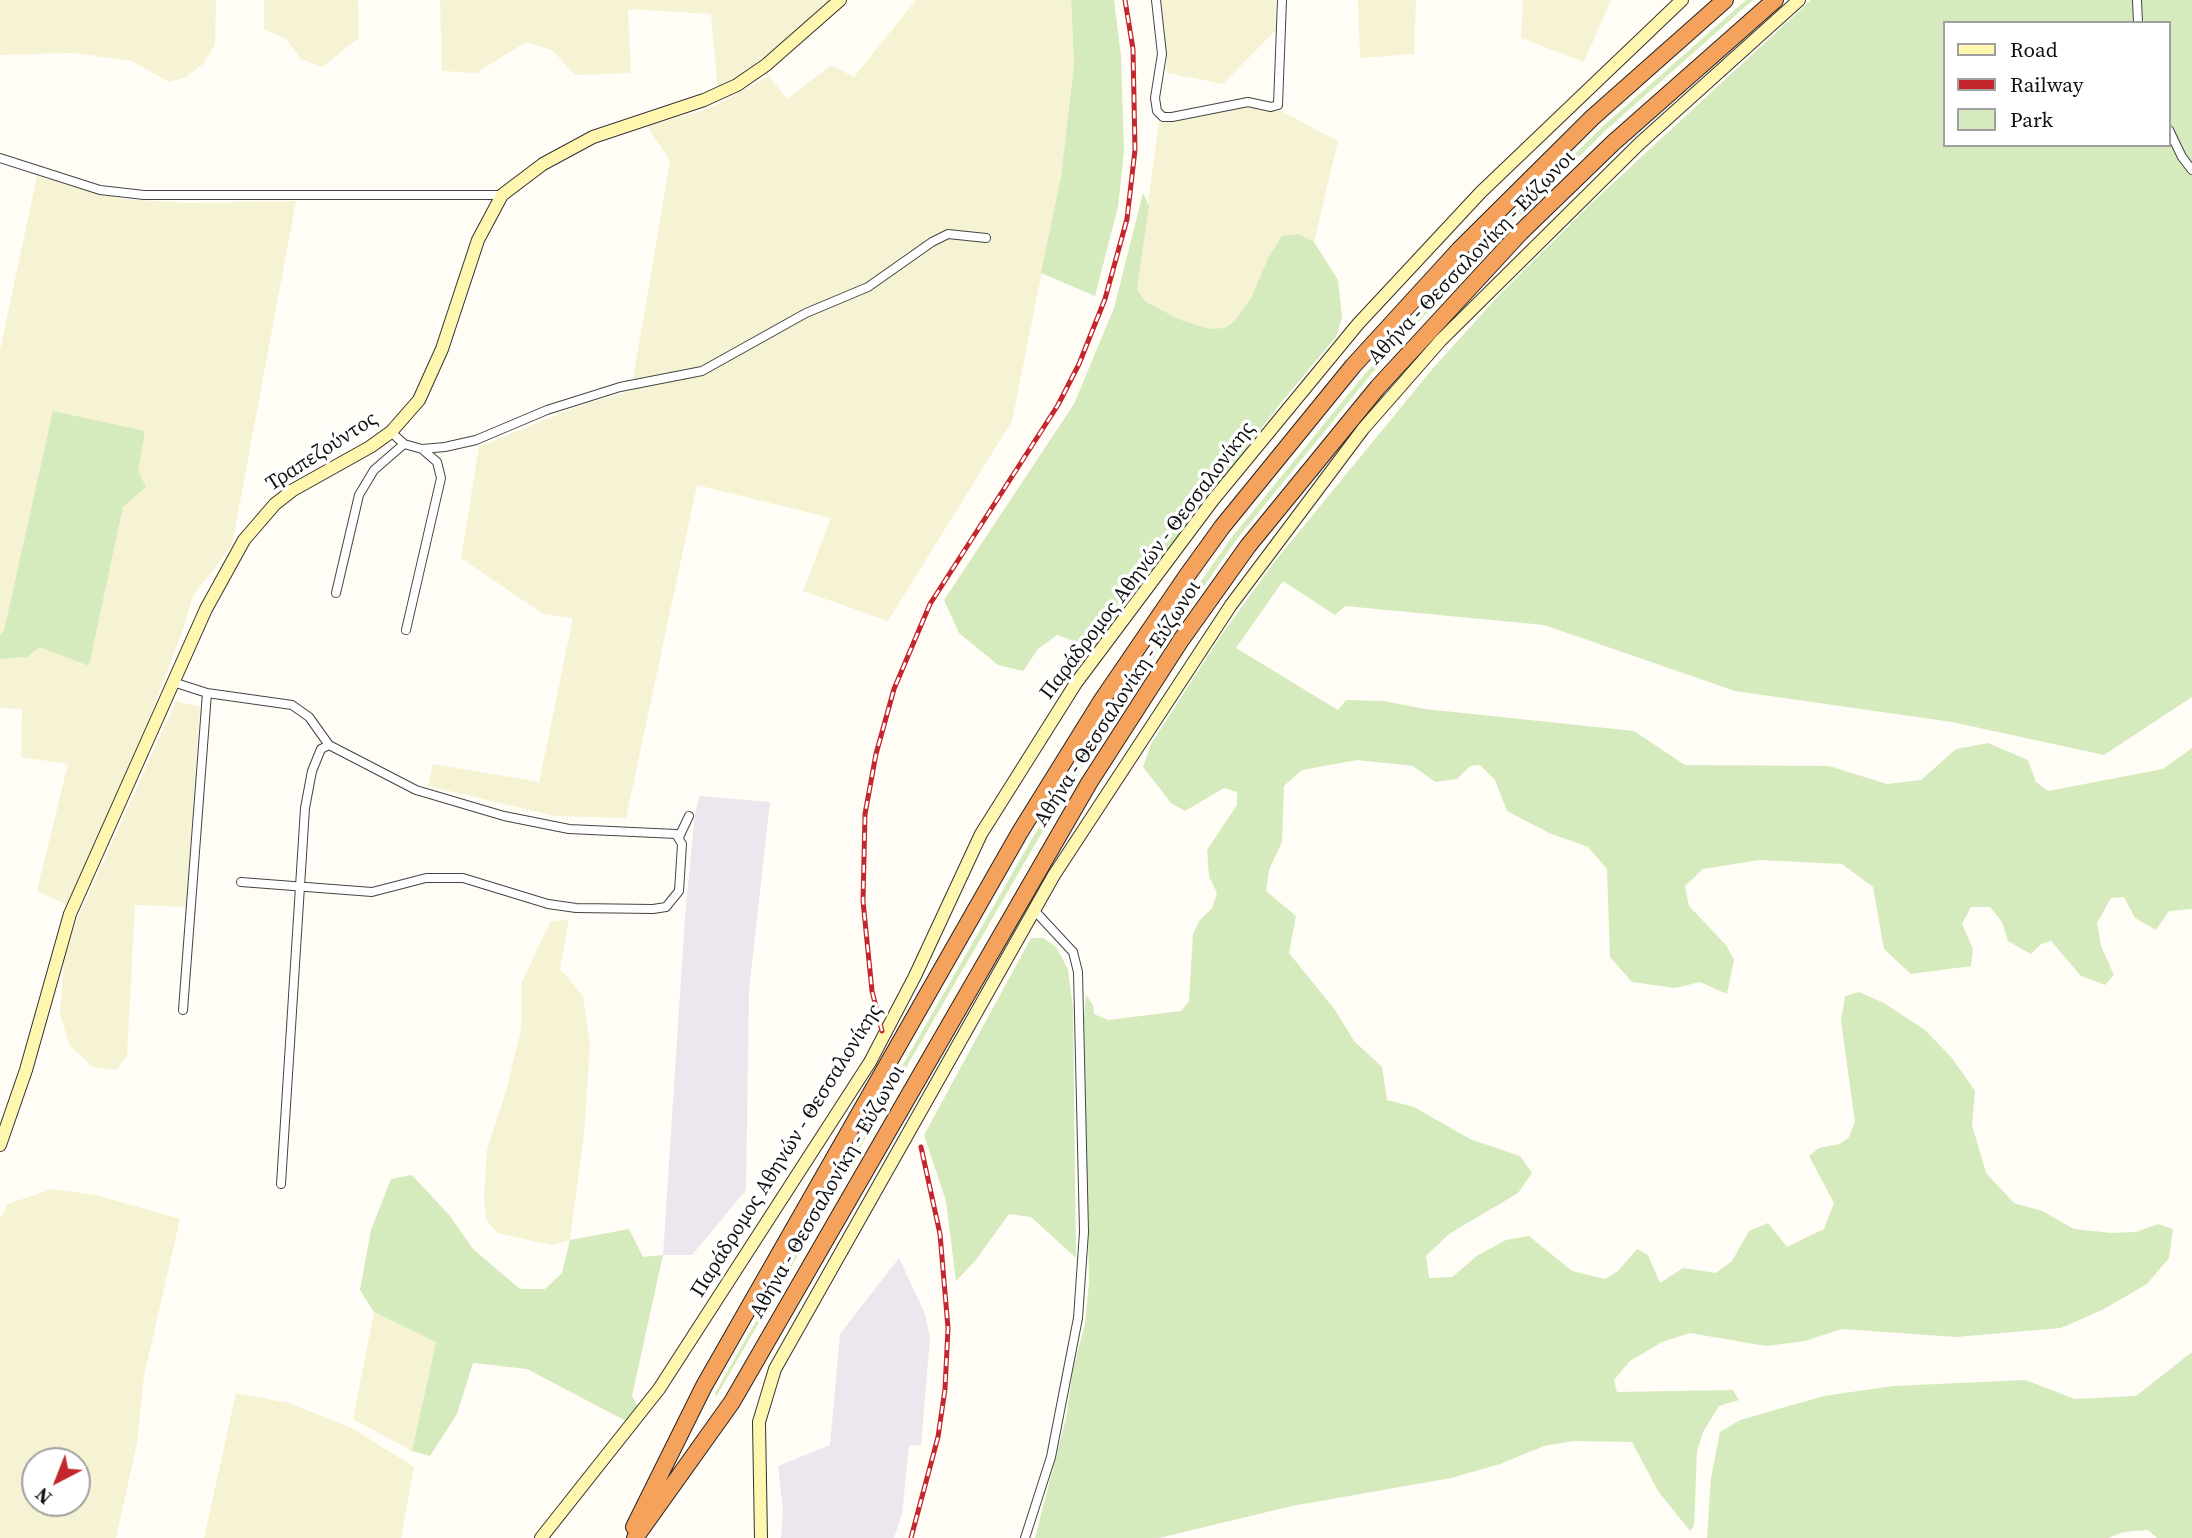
<!DOCTYPE html>
<html>
<head>
<meta charset="utf-8">
<style>
	body { margin:0 }
	#map { position:relative; width:2192px; height:1538px; overflow:hidden; background:#fffdf5; font-family:"Source Serif 4",serif }
	canvas { display:block }
	.legend { position:absolute; left:1943px; top:21px; width:228px; height:126px; box-sizing:border-box; background:#fff; border:2px solid #a0a0a0; margin:0; padding:9px 12px; list-style:none; font-size:21px; color:#111 }
	.legend li { display:flex; align-items:center; gap:14px; height:35px }
	.legend b { width:35px; border:2px solid #a0a0a0 }
	.north { position:absolute; left:21px; top:1447px; width:70px; height:70px; box-sizing:border-box; background:#fff; border:2px solid #a0a0a0; border-radius:50%; rotate:222deg; font-size:19px; font-weight:700; line-height:28px; text-align:center; color:#111 }
	.north::after { content:''; display:block; margin:auto; width:24px; height:32px; background:#c4262e; clip-path:polygon(50% 0,100% 100%,50% 72%,0 100%) }
</style>
</head>
<body>
<div id="map">
<canvas width="2192" height="1538"></canvas>
<ul class="legend">
<li><b style="height:9px;background:#fff6b0"></b>Road</li>
<li><b style="height:9px;background:#c4262e"></b>Railway</li>
<li><b style="height:19px;background:#d5ebbd"></b>Park</li>
</ul>
<div class="north">N</div>
</div>
<script>
const ctx = document.querySelector('canvas').getContext('2d');
ctx.lineJoin = 'round';
function fillPath(path, color) {
  ctx.fillStyle = color;
  ctx.fill(path, 'evenodd');
}
function shape(rows) {
  const path = new Path2D();
  for (const r of rows) {
    path.moveTo(r[0], r[1]);
    for (let i = 2; i < r.length; i += 2) path.lineTo(r[i], r[i + 1]);
  }
  return path;
}
function trace(path, color, width, dash) {
  ctx.strokeStyle = color;
  ctx.lineWidth = width;
  ctx.lineCap = dash ? 'butt' : 'round';
  ctx.setLineDash(dash || []);
  ctx.stroke(path);
}
function label(font, color, halo, rows, align = 'center') {
  ctx.font = font + ' "Source Serif 4",serif';
  ctx.lineWidth = 7;
  ctx.setLineDash([]);
  ctx.textBaseline = 'middle';
  ctx.strokeStyle = halo;
  ctx.fillStyle = color;
  for (const [text, x, y, turn = 0] of rows) {
    ctx.save();
    ctx.translate(x, y);
    ctx.rotate((+turn || 0) * Math.PI / 180);
    ctx.textAlign = isNaN(turn) ? turn : align;
    if (halo) ctx.strokeText(text, 0, 0);
    ctx.fillText(text, 0, 0);
    ctx.restore();
  }
}
const industrial = shape([
	[700,796,770,802,749,991,746,1190,692,1255,663,1255,685,917,695,812],
	[899,1258,925,1314,930,1338,921,1445,909,1446,902,1514,894,1538,781,1538,783,1510,778,1466,830,1445,840,1334]
]);
const farmland = shape([
	[0,0,216,0,215,45,203,64,184,78,169,82,132,61,74,53,0,55],
	[264,0,358,0,359,38,322,67,301,59,286,39,264,29],
	[440,0,830,0,786,40,718,91,711,14,628,9,631,73,575,75,552,50,526,42,476,73,442,71],
	[916,0,1071,0,1074,64,1061,177,1012,421,888,621,803,591,831,518,697,485,626,818,555,816,428,786,433,764,539,782,573,618,543,614,461,558,479,447,578,406,631,391,670,161,647,126,708,109,769,76,787,99,831,65,854,77],
	[1161,0,1276,0,1276,30,1223,84,1167,73],
	[1358,0,1416,0,1414,54,1360,58],
	[1523,0,1611,0,1584,62,1521,38],
	[1247,104,1277,109,1338,141,1314,242,1299,234,1268,258,1252,296,1235,321,1225,329,1210,329,1181,320,1146,302,1137,288,1159,120],
	[37,176,123,199,189,203,296,201,232,545,193,596,182,632,144,731,67,905,37,891,68,764,21,757,22,709,0,708,0,659,27,657,40,646,89,666,123,507,138,471,0,636,0,350],
	[176,701,200,707,186,907,135,905,127,1056,116,1070,93,1067,69,1045,60,1013,64,961,75,924],
	[569,919,560,969,583,996,590,1044,584,1134,570,1240,552,1245,497,1233,486,1219,484,1198,487,1149,507,1088,521,1029,521,984,550,922],
	[52,1189,96,1195,180,1219,144,1376,137,1443,116,1538,0,1538,0,1219,8,1204],
	[35,1461,77,1461,77,1503,35,1503],
	[374,1312,436,1342,412,1451,353,1419],
	[236,1393,289,1403,352,1428,414,1467,401,1538,204,1538]
]);
const green = shape([
	[1071,0,1114,0,1121,56,1124,151,1118,207,1095,296,1041,273,1061,177,1074,64],
	[1746,0,1753,0,1605,131,1472,263,1368,378,1237,539,1117,710,1037,841,716,1397,715,1393,1032,839,1112,708,1232,537,1364,375,1467,261,1602,127],
	[1811,0,2192,0,2192,697,2104,755,1952,722,1735,691,1544,625,1345,606,1335,615,1283,581,1236,648,1338,710,1346,700,1384,701,1425,709,1634,731,1685,765,1829,766,1887,784,1921,780,1956,749,1988,743,2028,760,2036,782,2048,791,2163,769,2192,748,2192,909,2169,911,2156,930,2135,918,2124,897,2111,898,2097,923,2101,946,2114,975,2105,985,2081,976,2051,941,2041,944,2031,954,2008,941,2002,922,1990,907,1971,907,1962,924,1973,949,1971,966,1911,974,1884,949,1873,887,1842,864,1759,860,1703,869,1685,886,1689,906,1726,945,1734,960,1727,994,1700,982,1675,988,1632,982,1610,957,1607,869,1588,847,1549,833,1507,811,1495,780,1480,765,1470,766,1457,779,1435,782,1413,766,1357,760,1302,770,1284,786,1282,842,1269,870,1266,891,1296,916,1289,953,1335,1010,1354,1041,1382,1067,1387,1100,1414,1107,1470,1139,1520,1156,1532,1173,1518,1193,1449,1234,1426,1256,1429,1278,1452,1277,1478,1255,1506,1240,1529,1236,1572,1271,1605,1279,1618,1271,1637,1249,1648,1255,1660,1283,1683,1268,1716,1273,1732,1261,1749,1231,1768,1223,1787,1247,1824,1229,1834,1203,1809,1156,1819,1148,1840,1144,1849,1137,1855,1122,1841,1021,1845,996,1859,992,1884,1003,1925,1030,1952,1058,1975,1091,1972,1125,1986,1173,2014,1203,2042,1211,2074,1229,2111,1233,2136,1232,2158,1224,2173,1229,2169,1258,2147,1284,2102,1310,2061,1328,1956,1337,1842,1329,1805,1341,1766,1346,1690,1333,1662,1342,1630,1361,1614,1380,1617,1392,1733,1390,1739,1400,1719,1406,1703,1432,1697,1451,1694,1526,1690,1531,1658,1491,1632,1442,1573,1441,1544,1446,1500,1464,1451,1478,1292,1506,1159,1538,1035,1538,1066,1418,1073,1369,1085,1324,1089,1282,1084,1018,1086,995,1093,1005,1094,1014,1108,1020,1181,1011,1189,1001,1193,934,1200,920,1212,908,1217,893,1209,876,1207,850,1237,805,1237,792,1224,788,1185,811,1171,803,1143,767,1151,744,1220,637,1275,561,1434,367,1500,294,1598,197],
	[1945,23,2169,23,2169,145,1945,145],
	[1143,193,1149,206,1137,289,1146,302,1181,320,1210,329,1225,328,1235,321,1252,296,1268,258,1282,236,1299,234,1314,242,1338,280,1342,317,1336,337,1279,405,1095,648,1057,635,1038,649,1023,671,998,665,959,633,944,600,1074,404,1114,308],
	[53,411,145,431,138,471,146,487,123,507,89,666,40,647,27,657,0,659,0,636,4,631],
	[1031,938,1043,938,1056,947,1068,969,1073,1009,1076,1258,1031,1217,1009,1214,975,1261,956,1281,946,1201,924,1135],
	[412,1175,450,1216,473,1249,520,1289,545,1289,562,1273,570,1240,629,1229,643,1257,663,1255,632,1396,638,1407,626,1421,527,1369,473,1363,457,1414,430,1456,412,1451,436,1342,374,1312,360,1290,371,1230,391,1179],
	[2192,1352,2192,1538,2157,1538,2148,1530,2124,1532,2108,1538,1707,1538,1711,1478,1720,1432,1740,1420,1824,1396,1893,1386,2025,1380,2075,1399,2136,1396]
]);
const street = shape([
	[1156,0,1162,54,1155,98,1157,111,1163,117,1172,117,1248,102,1271,107,1278,105,1282,0],
	[2137,0,2138,23],
	[2169,130,2182,157,2192,170],
	[0,158,100,190,144,195,502,195],
	[391,432,404,444,422,449,445,447,476,440,547,410,620,387,702,371,806,313,868,287,932,242,948,234,986,238],
	[336,593,359,495,374,470,404,444],
	[406,630,441,478,437,462,422,449],
	[173,682,207,693,292,705,309,717,329,745,416,790,504,816,569,829,676,834,682,844,679,891,666,907,653,909,576,908,548,904,463,878,426,878,372,892,241,882],
	[679,837,689,816],
	[183,1010,207,693],
	[281,1184,305,808,312,771,321,749,329,745],
	[1025,1538,1051,1457,1078,1318,1084,1232,1078,972,1073,952,1034,910]
]);
const secondary = shape([
	[0,1145,26,1070,70,914,206,609,244,540,275,504,293,490,370,447,391,432,419,400,442,349,478,240,502,195,543,164,593,137,704,100,737,85,766,65,840,0],
	[541,1538,659,1389,870,1062,915,976,981,834,1076,683,1213,500,1358,324,1481,192,1682,0],
	[761,1538,759,1422,775,1369,1054,875,1231,605,1363,429,1441,340,1639,144,1799,0]
]);
const highway = shape([
	[634,1527,704,1386,1020,832,1102,700,1186,577,1222,527,1353,366,1459,250,1593,117,1725,0],
	[635,1538,732,1402,1089,783,1181,640,1248,546,1378,387,1521,232,1613,143,1775,0]
]);
const rail = shape([
	[882,1031,872,991,863,901,865,814,876,754,894,689,930,604,1058,405,1079,364,1105,299,1127,219,1135,150,1133,49,1125,0],
	[911,1538,938,1437,945,1389,948,1328,940,1234,921,1147]
]);
const streetNames = [
	["Αθήνα - Θεσσαλονίκη - Εύζωνοι",1472,258,-46],
	["Τραπεζούντος",322,452,-33],
	["Παράδρομος Αθηνών - Θεσσαλονίκης",1148,561,-53],
	["Αθήνα - Θεσσαλονίκη - Εύζωνοι",1118,704,-57],
	["Παράδρομος Αθηνών - Θεσσαλονίκης",787,1151,-58],
	["Αθήνα - Θεσσαλονίκη - Εύζωνοι",828,1192,-60]
];
fillPath(industrial, '#eee6ef');
fillPath(farmland, '#f6f3d4');
fillPath(green, '#d5ebbd');
trace(street, '#444', 10);
trace(secondary, '#333', 14);
trace(highway, '#222', 18);
trace(street, '#fff', 8);
trace(secondary, '#fff6b0', 12);
trace(highway, '#f5a25d', 16);
trace(rail, '#c4262e', 5);
trace(rail, '#fff', 2.5, [8]);
label('21px', '#111', '#fff', streetNames);
</script>
</body>
</html>
